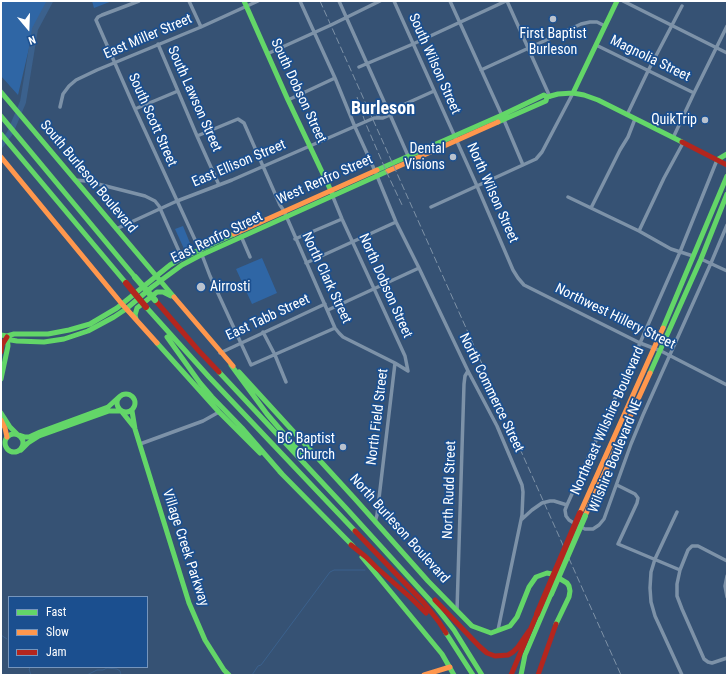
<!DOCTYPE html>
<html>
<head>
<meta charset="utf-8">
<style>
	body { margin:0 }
	#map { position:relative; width:728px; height:676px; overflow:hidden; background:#365274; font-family:"Roboto Condensed",sans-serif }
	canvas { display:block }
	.frame { position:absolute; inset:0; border:2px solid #fff; pointer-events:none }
	.legend { position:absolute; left:8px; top:596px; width:140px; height:72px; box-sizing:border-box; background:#1b4f8f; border:1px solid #7695bc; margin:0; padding:5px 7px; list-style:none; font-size:12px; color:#fff }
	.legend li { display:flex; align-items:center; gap:8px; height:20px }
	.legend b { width:20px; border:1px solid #7695bc }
	.north { position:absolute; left:8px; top:8px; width:40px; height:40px; -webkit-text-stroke:3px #1b4f8f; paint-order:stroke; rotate:161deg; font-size:11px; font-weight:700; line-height:16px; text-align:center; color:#fff }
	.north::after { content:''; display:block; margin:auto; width:14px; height:18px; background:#fff; clip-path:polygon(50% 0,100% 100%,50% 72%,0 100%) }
</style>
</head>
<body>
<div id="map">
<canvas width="728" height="676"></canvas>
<div class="frame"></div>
<ul class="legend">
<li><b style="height:5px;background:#63d668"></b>Fast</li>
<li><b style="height:5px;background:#ff974d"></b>Slow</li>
<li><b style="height:5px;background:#b3261e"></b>Jam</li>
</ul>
<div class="north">N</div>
</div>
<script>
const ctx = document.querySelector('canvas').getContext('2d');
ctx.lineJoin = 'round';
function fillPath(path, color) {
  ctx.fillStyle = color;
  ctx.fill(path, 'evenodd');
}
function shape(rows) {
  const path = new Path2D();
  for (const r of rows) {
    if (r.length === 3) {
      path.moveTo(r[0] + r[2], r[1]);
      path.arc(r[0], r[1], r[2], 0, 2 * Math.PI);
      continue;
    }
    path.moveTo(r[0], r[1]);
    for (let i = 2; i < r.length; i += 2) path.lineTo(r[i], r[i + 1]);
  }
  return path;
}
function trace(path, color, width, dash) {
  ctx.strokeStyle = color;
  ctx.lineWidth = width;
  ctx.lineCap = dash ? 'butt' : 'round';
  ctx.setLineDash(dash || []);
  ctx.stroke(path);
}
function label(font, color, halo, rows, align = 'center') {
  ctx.font = font + ' "Roboto Condensed",sans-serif';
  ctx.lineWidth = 3.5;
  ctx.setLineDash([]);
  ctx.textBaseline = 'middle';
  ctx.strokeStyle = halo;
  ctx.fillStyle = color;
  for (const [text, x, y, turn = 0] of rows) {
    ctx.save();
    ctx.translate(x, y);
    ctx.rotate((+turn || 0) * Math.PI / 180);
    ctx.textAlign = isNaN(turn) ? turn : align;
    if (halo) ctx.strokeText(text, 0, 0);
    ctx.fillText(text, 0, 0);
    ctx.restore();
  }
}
const green = shape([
	[1,1,48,1,34,27,18,95,1,76],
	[92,1,112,1,94,8],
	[183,226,192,248,185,251,175,229],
	[262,258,277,293,252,304,236,269]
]);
const stream = shape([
	[1,635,7,639],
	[31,667,29,669,31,675],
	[87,675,97,670,103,670,107,668,117,669,120,671,121,675],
	[252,675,258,666,261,665,330,572,334,570,365,570]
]);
const river = shape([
	[1,145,10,133,23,102,35,29,50,1]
]);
const street = shape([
	[139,1,102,15,98,17,96,20,135,109,202,255,210,276,251,365,335,328],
	[189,1,201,27],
	[300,1,335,78,355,127,375,171,396,222,419,268,468,371,497,426,522,485,523,492,522,515,498,630],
	[339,1,386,106,388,109],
	[394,1,477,186,513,270,518,278,524,285,640,343,661,351,727,385],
	[450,1,504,120,523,165],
	[507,1,550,97],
	[623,1,727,53],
	[158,44,197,136,219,185],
	[596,45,694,93],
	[267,54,331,25,380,1],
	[359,67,413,44,506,1],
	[481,70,581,24,590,22,597,22,605,26],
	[288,100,335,78],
	[60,107,63,94,69,86,76,80,97,70,201,27,258,1],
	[135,109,178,91],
	[387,109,390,110,390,115,383,118,379,118,378,116,378,113,387,109],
	[391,113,391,117,409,158],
	[391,113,394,109,434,91],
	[627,115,648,71,682,6],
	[197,136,238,119,244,123,280,205,284,211,335,328,339,333,343,337,395,363,408,371,405,356,342,219,333,197],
	[673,138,694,93,727,26],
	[717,160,680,252,640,343,567,505,565,510,566,516,569,520,577,525,585,529,593,529,599,525,604,519,631,444,643,415,711,263,727,225],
	[75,180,86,181,145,196,155,201,159,206,182,258],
	[568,197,639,231,671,249,693,256],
	[431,207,536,159,542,152,573,93],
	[591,208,620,150,628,137,635,119],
	[116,229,177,201,232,180,374,118,379,118],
	[639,231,664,178,683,143],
	[241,236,250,257],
	[295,239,342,219],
	[701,259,727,271],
	[306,263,396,222],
	[328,310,419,268],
	[263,332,275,355,286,382],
	[220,353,325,304],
	[140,444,203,421,219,412],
	[617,485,635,494,638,498,637,503,618,544,680,570],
	[677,512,655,559,651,572,650,588,651,602,655,616,682,675],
	[521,520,532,510,542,503,550,501,554,501,567,505],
	[375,522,377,515,395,363],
	[727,561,698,546,692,546,688,550,680,570,677,584,677,596,682,609,704,659,708,662,712,663,727,658],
	[727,576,725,586,727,597],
	[457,610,464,384,465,376,468,371]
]);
const fast = shape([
	[244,1,288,100,332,193],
	[1,92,174,297],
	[573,93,617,1],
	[1,116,135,277],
	[498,122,546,101,547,97],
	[1,134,126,283],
	[717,160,727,154],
	[377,170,502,115,544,95,547,97,558,94,573,93,584,95,598,100,682,142],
	[146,307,209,377,355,531],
	[136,319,135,315,137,308,157,292,163,292,171,296],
	[663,328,727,176],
	[1,335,7,336,11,340,17,341,44,342,64,339,88,331,114,317,126,309,152,287,182,265,199,256,388,171],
	[7,336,14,334,48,334,69,330,90,324,117,308,170,265,182,258,234,234],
	[167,337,200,383,212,397,242,428,282,474],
	[157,343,219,412,260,453],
	[231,365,267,414,303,456],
	[219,372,345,507,436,607,454,630,482,675],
	[239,372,356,500,428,581,472,626,491,633,510,626,517,617,529,587,536,577,547,573,552,574,567,583,569,586,570,591,569,597,556,624],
	[650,373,701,259,727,194],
	[1,379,8,346,7,336],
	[126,403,9],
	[132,411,135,429,189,603,205,640,224,670,229,675],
	[122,412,134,427],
	[1,413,10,427,17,434],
	[14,443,9],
	[19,435,25,437,29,437,40,432,108,407,119,397],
	[21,450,28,443,39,436,109,411,121,411],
	[280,472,353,546],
	[362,557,442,654,454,675],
	[446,633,473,675],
	[525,655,551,594],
	[521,675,525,655]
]);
const slow = shape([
	[1,157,122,304,157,343],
	[388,171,498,122],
	[234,234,377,170],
	[174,297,233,366],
	[1,420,5,428,7,437],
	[580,513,663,328],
	[585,516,650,373],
	[424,675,450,667]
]);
const jam = shape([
	[682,142,727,165],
	[155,300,199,351,219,372],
	[1,352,2,345,7,337],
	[355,531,424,603,439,622,446,633],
	[351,545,366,557,377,568,411,598,426,613],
	[435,600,479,646,487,653,495,656,508,655,513,652,518,647,529,631],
	[511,675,537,614],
	[538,675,556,624]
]);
const rail = shape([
	[320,1,621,675],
	[357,97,365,122,387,173,403,207]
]);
const fastBridge = shape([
	[135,277,155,300],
	[551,594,585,516]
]);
const jamBridge = shape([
	[126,283,146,307],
	[537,614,580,513]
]);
const markers = [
	[553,19,4,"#b9c2ce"],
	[705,120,4,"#b9c2ce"],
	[453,157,4,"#b9c2ce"],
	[201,287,5,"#b9c2ce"],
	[343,447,4,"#b9c2ce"]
];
const poiNames = [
	["First Baptist",553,34,"center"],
	["Burleson",553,50,"center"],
	["QuikTrip",697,120],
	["Dental",445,149],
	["Visions",445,165],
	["Airrosti",210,287,"left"],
	["BC Baptist",335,439],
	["Church",335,455]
];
const streetNames = [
	["East Miller Street",148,37,-23],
	["Magnolia Street",650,59,26],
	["South Wilson Street",434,64,66],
	["South Dobson Street",298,91,65],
	["South Lawson Street",194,99,66],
	["South Scott Street",152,120,66],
	["East Ellison Street",239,164,-23],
	["South Burleson Boulevard",88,177,50],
	["West Renfro Street",325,180,-24],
	["North Wilson Street",492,193,66],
	["East Renfro Street",217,238,-26],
	["North Clark Street",326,278,65],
	["North Dobson Street",385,286,66],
	["Northwest Hillery Street",615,317,26],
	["East Tabb Street",268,318,-25],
	["North Commerce Street",491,393,64],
	["North Field Street",378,417,-83],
	["Northeast Wilshire Boulevard",608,421,-66],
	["Wilshire Boulevard NE",616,456,-68],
	["North Rudd Street",450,490,-88],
	["North Burleson Boulevard",399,529,48],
	["Village Creek Parkway",185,548,72]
];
const districtNames = [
	["Burleson",383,109]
];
fillPath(green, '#2f66a5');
trace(stream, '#3b618d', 1);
trace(river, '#3b618d', 6);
trace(street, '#7d92a8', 3.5);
trace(fast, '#63d668', 5);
trace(slow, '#ff974d', 5);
trace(jam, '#b3261e', 5);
trace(rail, '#7e92a7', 1, [7, 3]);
trace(fastBridge, '#63d668', 6);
trace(jamBridge, '#b3261e', 6);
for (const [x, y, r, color] of markers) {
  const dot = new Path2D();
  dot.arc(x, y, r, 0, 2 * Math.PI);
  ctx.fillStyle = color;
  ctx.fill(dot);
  trace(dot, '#1b4f8f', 1.5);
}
label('14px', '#fff', '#1b4f8f', poiNames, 'right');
label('14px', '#fff', '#1b4f8f', streetNames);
label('bold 18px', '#fff', '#1b4f8f', districtNames);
</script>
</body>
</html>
